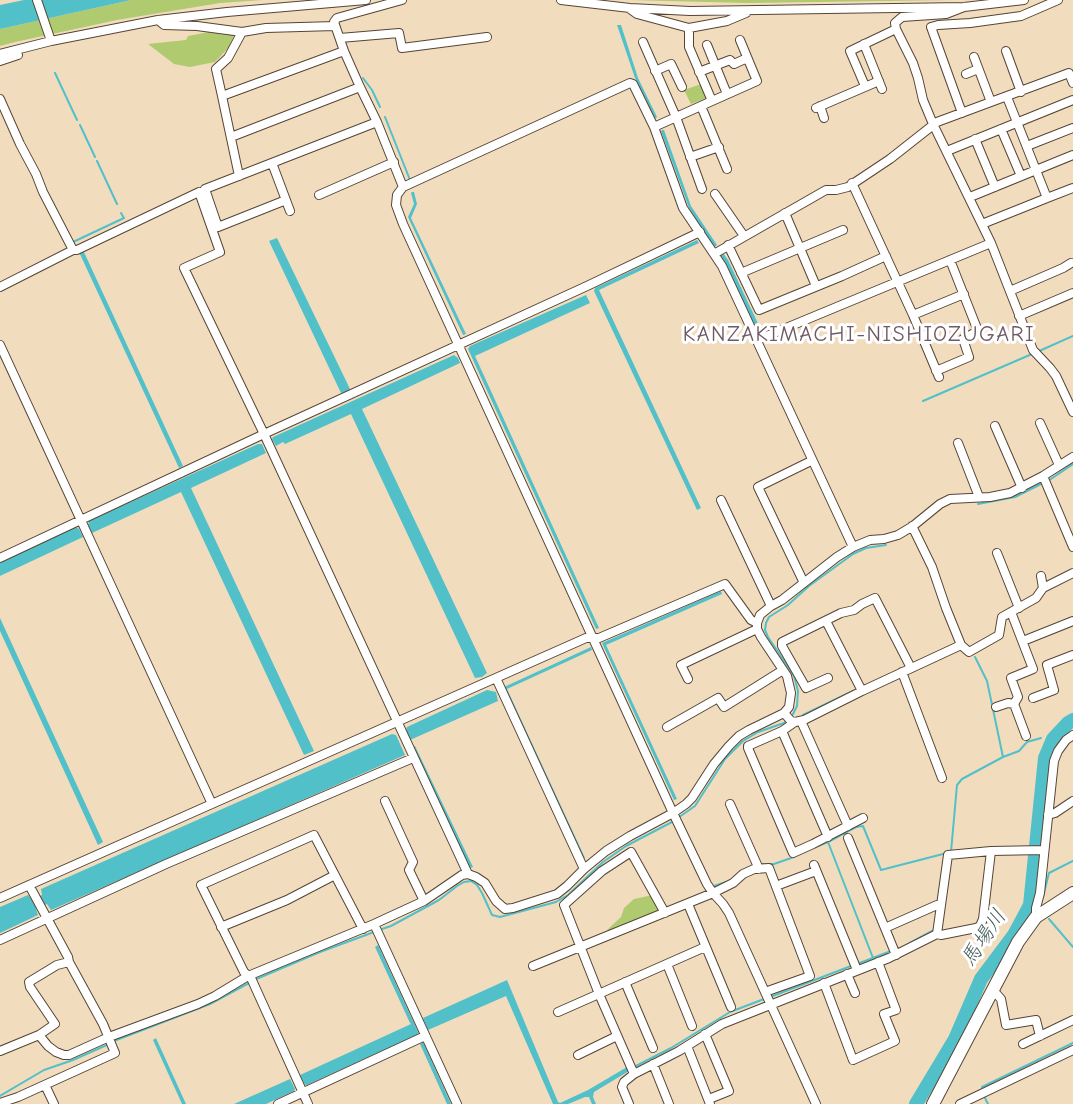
<!DOCTYPE html>
<html>
<head>
<meta charset="utf-8">
<style>
	body { margin:0 }
	canvas { display:block; background:#f2dcbe }
</style>
</head>
<body>
<canvas width="1073" height="1104"></canvas>
<script>
const ctx = document.querySelector('canvas').getContext('2d');
ctx.lineJoin = 'round';
function fillPath(path, color) {
  ctx.fillStyle = color;
  ctx.fill(path, 'evenodd');
}
function shape(rows) {
  const path = new Path2D();
  for (const r of rows) {
    path.moveTo(r[0], r[1]);
    for (let i = 2; i < r.length; i += 2) path.lineTo(r[i], r[i + 1]);
  }
  return path;
}
function trace(path, color, width, dash) {
  ctx.strokeStyle = color;
  ctx.lineWidth = width;
  ctx.lineCap = dash ? 'butt' : 'round';
  ctx.setLineDash(dash || []);
  ctx.stroke(path);
}
function label(font, color, halo, rows, align = 'center') {
  ctx.font = font + ' "Comic Neue","Klee One",sans-serif';
  ctx.lineWidth = 6;
  ctx.setLineDash([]);
  ctx.textBaseline = 'middle';
  ctx.strokeStyle = halo;
  ctx.fillStyle = color;
  for (const [text, x, y, turn = 0] of rows) {
    ctx.save();
    ctx.translate(x, y);
    ctx.rotate((+turn || 0) * Math.PI / 180);
    ctx.textAlign = isNaN(turn) ? turn : align;
    if (halo) ctx.strokeText(text, 0, 0);
    ctx.fillText(text, 0, 0);
    ctx.restore();
  }
}
const green = shape([
	[131,0,263,0,220,3,117,20,15,42,0,46,0,29],
	[628,0,953,0,747,3],
	[209,32,234,35,229,47,215,62,190,67,174,64,148,44,186,40,188,36],
	[701,84,707,98,691,104,684,90],
	[653,895,662,911,608,934,607,930,621,917,624,908,634,899]
]);
const water = shape([
	[24,0,131,0,0,29,0,5],
	[617,25,621,25,638,78,657,117,656,118,655,118,635,78],
	[662,130,664,130,691,206,717,245,716,246,714,247,689,208,661,131],
	[412,192,414,192,417,204,411,218,466,334,463,335,408,217,414,204,411,193],
	[277,238,350,389,346,392,341,393,269,241],
	[697,240,699,243,599,290,701,508,697,510,594,291,595,288],
	[83,250,183,466,179,468,79,252],
	[723,253,728,260,763,334,759,335,725,262,720,255],
	[586,295,590,303,475,356,599,628,596,629,468,349,470,346],
	[454,355,458,358,460,363,362,409,487,673,482,677,475,678,351,414,285,444,283,442,276,446,272,439,273,437],
	[258,444,262,444,266,453,191,488,314,751,304,755,181,492,92,533,88,525,89,521],
	[76,527,79,529,83,537,0,576,0,562],
	[721,591,722,594,606,645,677,799,674,800,602,643],
	[0,618,103,842,98,845,0,631],
	[591,647,592,650,507,689,585,858,583,859,504,687],
	[487,690,496,692,498,701,410,740,406,730,407,727],
	[392,734,396,735,405,755,51,910,47,904,36,909,38,915,0,933,0,907,28,895,32,900,42,895,41,889],
	[415,746,473,867,470,868,412,747],
	[378,945,419,1034,307,1085,305,1085,300,1075,411,1024,410,1023,375,947],
	[507,980,558,1102,560,1103,588,1090,627,1067,629,1071,594,1092,593,1097,596,1104,592,1104,589,1097,585,1097,568,1104,553,1104,506,996,428,1030,423,1018],
	[156,1038,186,1104,182,1104,153,1040],
	[423,1042,451,1104,447,1104,420,1044],
	[290,1079,295,1089,294,1091,266,1104,234,1104]
]);
const stream = shape([
	[55,73,77,120],
	[363,78,372,90,380,107],
	[385,117,410,180],
	[80,125,95,157],
	[97,161,117,204],
	[73,242,124,218,121,213],
	[1037,352,1073,336],
	[923,401,1032,354],
	[1048,481,1073,464],
	[978,504,1015,497,1043,483],
	[975,657,987,681,1003,757],
	[803,715,853,691],
	[828,842,856,827,863,826,881,870,943,854],
	[818,846,828,842,873,958],
	[951,852,957,785,962,779,1003,757,1019,751,1027,742,1041,738],
	[762,864,774,864,794,857],
	[714,886,726,882],
	[1043,897,1049,873,1073,861],
	[1049,919,1073,947],
	[379,930,391,926,439,900,457,886,464,882,471,881,477,885,482,893,492,915,500,917,556,902,568,895,603,862,626,846,672,822,695,806,725,759,743,741,758,732,784,723,793,714,797,706,798,691,794,676,768,637,765,630,766,623,769,617,788,605,809,586,853,554,866,548,886,545],
	[910,943,934,930],
	[857,964,891,951],
	[254,980,320,952,374,932],
	[770,997,851,966],
	[114,1041,210,1004,249,983],
	[634,1067,671,1048,730,1012,764,999],
	[982,1087,1073,1043],
	[0,1096,44,1070,73,1060,109,1044],
	[984,1096,988,1104]
]);
const river = shape([
	[916,1104,955,1039,981,979,1014,935,1030,905,1045,758,1053,739,1068,723,1073,720]
]);
const minor = shape([
	[37,0,51,41],
	[402,0,337,18,334,22,344,51,360,87,377,122,403,187],
	[561,0,630,8,690,11,964,7,1024,0],
	[964,7,946,14,902,17,895,23,896,29,913,63,918,78,923,100,933,124,991,243,1033,350,1050,368,1056,376,1073,412],
	[630,9,637,14,689,28,727,21,746,13],
	[158,20,164,25,197,26,242,32],
	[340,38,399,33,402,48,487,37],
	[643,42,676,117,702,189],
	[864,44,882,89],
	[707,45,727,94],
	[1006,51,1021,92],
	[0,54,51,41,158,20,227,12,366,0],
	[974,57,991,102],
	[0,61,18,55],
	[655,71,671,64,682,87],
	[699,72,730,60,734,64,747,58],
	[966,74,978,69],
	[865,86,850,51,896,29],
	[222,96,216,69,228,58,242,32,266,28,335,26],
	[0,99,20,144,36,174,43,192,73,250],
	[712,101,757,81,740,40],
	[701,106,727,169],
	[820,106,824,118],
	[816,108,879,81],
	[962,113,931,27,938,25,970,23,1021,16,1058,0],
	[654,127,712,101,689,47,689,28],
	[1001,129,1021,176],
	[231,137,360,87],
	[975,139,995,187],
	[1027,146,1073,128],
	[947,151,1073,100],
	[690,157,719,147],
	[272,163,290,211],
	[239,176,222,96,344,51],
	[852,183,913,315,939,377],
	[715,194,744,236],
	[319,195,394,162],
	[970,197,1073,155],
	[1047,198,1073,188],
	[286,200,218,227,205,189,377,122],
	[785,213,816,286],
	[982,224,1047,198,1007,97],
	[728,245,759,310,842,276,886,256],
	[714,254,826,190,836,190,848,187,890,159,937,122,1069,73,1073,83],
	[741,273,843,230],
	[0,287,73,250,77,250,199,192,220,252,184,268,264,434,468,874],
	[1010,291,1063,268,1071,263],
	[913,315,964,294],
	[1019,316,1073,293],
	[757,340,991,243],
	[0,345,212,804],
	[936,371,969,357,963,339,978,331,950,260],
	[1040,423,1059,465],
	[995,426,1022,488],
	[958,443,979,497],
	[1043,476,1073,547],
	[721,500,771,606],
	[912,526,932,567,946,608,961,645,969,652,999,635,1002,617,1036,598,1043,588,1073,573],
	[997,553,1019,608],
	[0,558,264,434,587,286,700,232],
	[1041,576,1043,588],
	[804,583,758,487,809,462],
	[1011,612,1033,669,1011,678,1018,697,1014,704,1026,736],
	[826,621,862,691],
	[1023,641,1073,621],
	[902,672,942,778],
	[496,678,584,869],
	[828,678,806,688,782,646,782,642,841,613,854,610,862,604,875,598,911,668],
	[688,679,681,665,757,629],
	[1033,698,1054,690,1047,665,1073,655],
	[996,707,1008,703,1014,704],
	[784,713,791,721,795,722,804,720,862,691,961,645],
	[801,721,848,826],
	[795,722,782,731,748,746,748,748,793,853,813,844,863,818],
	[667,727,718,698,724,707,783,670],
	[782,731,828,837],
	[385,801,413,862,409,870,424,901],
	[730,804,759,869],
	[1048,815,1055,813,1073,801],
	[848,838,896,955],
	[814,865,857,970],
	[776,886,816,871],
	[0,898,586,638,599,638,725,584,751,620,757,623],
	[688,904,731,1007],
	[1036,917,1036,908,1040,893,1054,761,1058,751,1066,740,1073,735],
	[374,924,457,1104],
	[221,927,287,900,335,875],
	[885,928,937,905,941,905],
	[937,934,948,855,991,851,1044,850],
	[0,940,166,864,413,758],
	[667,964,692,1026],
	[533,966,713,893,733,883,743,874,754,869,769,868,810,976,765,992],
	[847,974,855,993],
	[625,982,653,1048],
	[824,983,853,1060,895,1041,884,1014,896,1010,878,962],
	[993,990,1001,999,1006,1025,1036,1020,1040,1036],
	[558,1012,705,947],
	[705,1034,729,1091,709,1099],
	[39,1035,48,1046,56,1052,64,1055,69,1055,109,1037,198,1004,215,996,248,976,374,924,424,901,462,875,468,874,476,877,485,883,496,901,505,909,513,908,557,894,567,886,584,869,606,851,630,836,673,813,686,804,692,798,714,764,729,746,739,736,749,730,784,713,789,707,791,693,787,676,761,637,757,629,757,623,760,615,771,606,782,600,837,557,853,547,870,540,884,539,898,535,913,526,940,504,950,499,990,497,1010,493,1043,476,1073,457],
	[1023,1044,1073,1020],
	[687,1046,710,1104],
	[0,1051,39,1035,55,1024,30,987,29,982,57,965,69,962],
	[578,1055,617,1036],
	[653,1064,669,1104],
	[634,1074,599,994,564,905,602,871,631,852,665,913],
	[45,1085,54,1104],
	[0,1103,18,1097,115,1053,103,1024,69,962,68,957,29,885],
	[278,1104,425,1036],
	[308,1104,251,978,244,972,201,885,314,835,363,929],
	[629,1104,622,1087,624,1082,634,1074,679,1051,722,1024,889,958,937,934,941,935,976,928,980,926,983,919,991,851],
	[816,1104,729,913,723,904,713,893,707,884,673,813,403,224,396,205,397,195,403,187,630,83,633,84,654,127,683,208,722,266,853,547],
	[960,1104,1073,1050]
]);
const highway = shape([
	[933,1104,1018,942,1036,917,1073,893]
]);
const waterNames = [
	["馬場川",984,938,-56]
];
const quarterNames = [
	["KANZAKIMACHI-NISHIOZUGARI",859,335]
];
fillPath(green, '#b0ca70');
fillPath(water, '#52c0c9');
trace(stream, '#52c0c9', 2);
trace(river, '#52c0c9', 14);
trace(minor, '#564536', 10);
trace(highway, '#564536', 14);
trace(minor, '#fff', 8);
trace(highway, '#fff', 12);
label('italic 21px', '#435e5a', '#fff', waterNames);
ctx.letterSpacing = '1.5px';
label('22px', '#6f5a64', '#fff', quarterNames);
ctx.letterSpacing = '0px';
</script>
</body>
</html>
